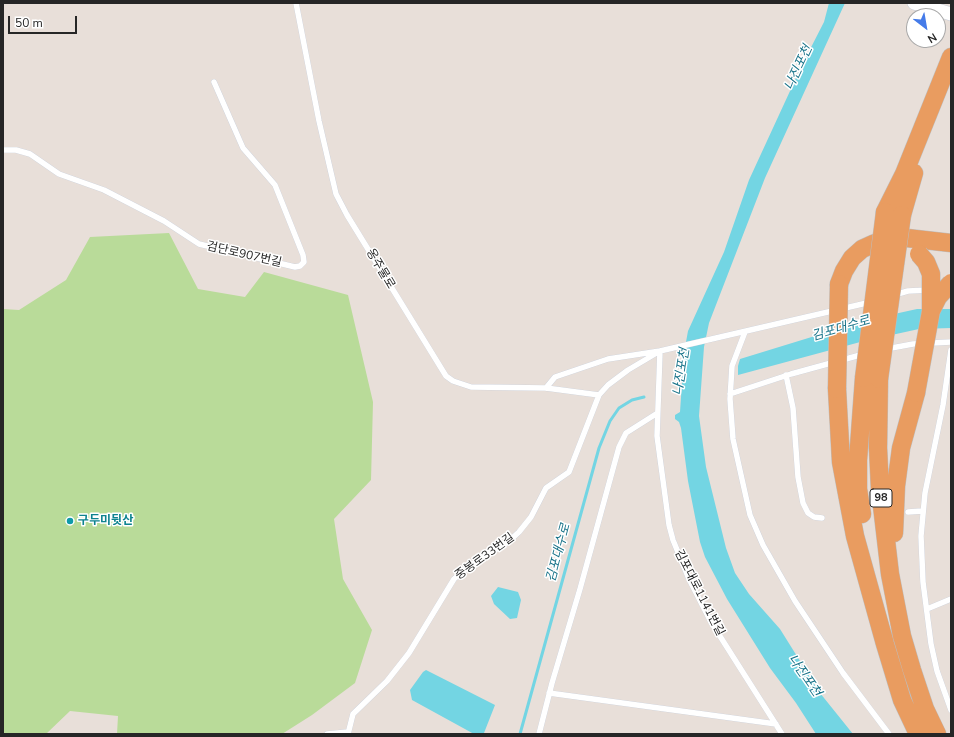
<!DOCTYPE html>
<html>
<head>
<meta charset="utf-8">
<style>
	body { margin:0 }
	#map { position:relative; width:954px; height:737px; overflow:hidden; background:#e8dfd9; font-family:"Nunito Sans",sans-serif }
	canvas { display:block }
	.frame { position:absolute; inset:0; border:4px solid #262626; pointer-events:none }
	.north { position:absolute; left:906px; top:8px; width:40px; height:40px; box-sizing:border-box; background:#fff; border:1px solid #a8a8a8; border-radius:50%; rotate:149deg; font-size:11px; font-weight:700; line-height:16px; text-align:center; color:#262626 }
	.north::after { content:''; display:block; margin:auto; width:14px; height:18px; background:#457be9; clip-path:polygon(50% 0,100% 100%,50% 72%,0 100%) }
	.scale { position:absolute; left:8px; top:16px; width:69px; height:18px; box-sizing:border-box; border:2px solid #262626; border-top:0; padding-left:5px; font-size:12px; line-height:14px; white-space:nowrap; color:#262626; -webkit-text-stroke:3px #fff; paint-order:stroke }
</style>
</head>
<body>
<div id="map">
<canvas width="954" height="737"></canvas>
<div class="frame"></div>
<div class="north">N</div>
<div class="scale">50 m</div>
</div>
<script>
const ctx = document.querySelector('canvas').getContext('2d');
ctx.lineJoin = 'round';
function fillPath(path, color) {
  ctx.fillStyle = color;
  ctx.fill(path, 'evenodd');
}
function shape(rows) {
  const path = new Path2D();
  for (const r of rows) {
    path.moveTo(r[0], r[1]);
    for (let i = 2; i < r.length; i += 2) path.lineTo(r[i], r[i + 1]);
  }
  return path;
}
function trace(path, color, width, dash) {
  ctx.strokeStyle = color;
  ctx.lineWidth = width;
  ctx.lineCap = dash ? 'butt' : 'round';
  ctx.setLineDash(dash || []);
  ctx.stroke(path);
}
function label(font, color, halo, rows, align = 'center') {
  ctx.font = font + ' "Nunito Sans","Noto Sans KR",sans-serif';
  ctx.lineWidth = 3;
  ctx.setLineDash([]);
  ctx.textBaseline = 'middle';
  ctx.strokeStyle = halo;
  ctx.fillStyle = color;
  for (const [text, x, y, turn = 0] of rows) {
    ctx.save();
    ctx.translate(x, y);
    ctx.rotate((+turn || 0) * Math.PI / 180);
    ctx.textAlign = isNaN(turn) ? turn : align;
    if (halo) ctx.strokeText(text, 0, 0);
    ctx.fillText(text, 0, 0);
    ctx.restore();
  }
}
const green = shape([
	[169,233,198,289,245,297,264,272,348,295,373,402,371,480,334,519,343,579,372,630,355,683,312,715,282,734,117,734,118,716,70,711,46,734,3,734,3,309,19,310,66,280,90,237]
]);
const water = shape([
	[829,3,845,3,765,178,709,323,704,347,699,416,706,467,726,548,735,573,749,594,780,629,820,693,853,734,816,734,796,703,770,668,727,599,705,557,700,542,688,481,681,428,679,422,675,419,675,415,680,412,684,353,688,331,724,252,749,180,802,65,824,22],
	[917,309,951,309,951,328,919,329,864,341,738,375,738,366,740,359,867,320],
	[498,587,518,592,521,600,517,618,510,619,494,604,491,596],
	[426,670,495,705,484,733,474,734,412,700,410,690,423,672]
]);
const stream = shape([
	[520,734,599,448,610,421,619,408,632,400,644,397]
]);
const service = shape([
	[296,3,319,121,336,194,347,215,446,376,453,381,471,387,546,388,599,395],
	[3,150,16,150,30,154,59,174,104,190,164,221,199,244,295,267,300,266,304,262,303,255,275,185,243,148,214,82],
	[894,295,908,291,929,290],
	[745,332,732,366,730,399,733,439,750,515,763,545,795,601,843,673,889,734],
	[886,349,913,344,951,342],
	[951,350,943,405,925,493,921,536,923,582,931,644,937,671,951,710],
	[786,375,793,408,798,477,803,503,808,513,814,517,822,518],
	[546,388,555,377,608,359,660,351,657,436,669,525,673,540,689,579,711,622,782,734],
	[730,394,791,374,864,354],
	[908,512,922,511],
	[927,609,951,599],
	[549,693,776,724],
	[327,734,348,732],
	[348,734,353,714,387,681,409,653,454,579,468,567,508,542,519,532,531,517,546,488,569,472,599,395,608,385,628,370,660,351,871,302],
	[539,734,552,683,580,589,619,447,626,433,656,414]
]);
const tertiary = shape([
	[914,3,951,14]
]);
const trunk = shape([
	[885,212,904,174,951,57],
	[902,215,914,173],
	[839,284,844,271,852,258,862,249,873,244,889,238,907,238,951,243],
	[879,379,878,448,880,489,890,574,902,636,912,670,925,709,937,734],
	[837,389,841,462,855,536,885,644,902,700,918,734],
	[862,514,858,489,858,460,864,378],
	[894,533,896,486,901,448,916,393]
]);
const trunkBridge = shape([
	[919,254,926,262,931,274,931,310],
	[864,378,885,212],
	[879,379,902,215],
	[837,389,839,284],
	[916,393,931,311,938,297,951,283]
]);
const markers = [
	[70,521,4,"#0f9aa8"]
];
const shields = [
	[881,498,22]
];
const shieldNames = [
	["98",881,498]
];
const streetNames = [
	["검단로907번길",244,255,13],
	["옹주물로",380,269,59],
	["중봉로33번길",485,557,-36],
	["김포대로1141번길",699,593,63]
];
const cultureNames = [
	["구두미뒷산",78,521]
];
const waterNames = [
	["나진포천",799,68,-65],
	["김포대수로",841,329,-16],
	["나진포천",682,372,-81],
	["김포대수로",559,553,-75],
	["나진포천",804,676,55]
];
fillPath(green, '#b9db99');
fillPath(water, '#73d5e3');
trace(stream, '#73d5e3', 3);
trace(service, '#c7cdd8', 6);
trace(tertiary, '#c7cdd8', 14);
trace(trunk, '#bebebe', 19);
trace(service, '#fff', 5.5);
trace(tertiary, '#fff', 13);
trace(trunk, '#e99c60', 18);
trace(trunkBridge, '#bebebe', 19, []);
trace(trunkBridge, '#e99c60', 18);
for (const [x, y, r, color] of markers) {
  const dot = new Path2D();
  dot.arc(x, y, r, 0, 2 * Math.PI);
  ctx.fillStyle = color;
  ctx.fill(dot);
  trace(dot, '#fff', 1.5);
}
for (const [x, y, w] of shields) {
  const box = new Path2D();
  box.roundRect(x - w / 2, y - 9, w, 18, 3);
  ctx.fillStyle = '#fff';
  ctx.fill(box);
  trace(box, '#262626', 1);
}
label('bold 11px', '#262626', null, shieldNames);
label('12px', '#262626', '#fff', streetNames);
label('bold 12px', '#0d838f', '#fff', cultureNames, 'left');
label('italic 13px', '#187389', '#fff', waterNames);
</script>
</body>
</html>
